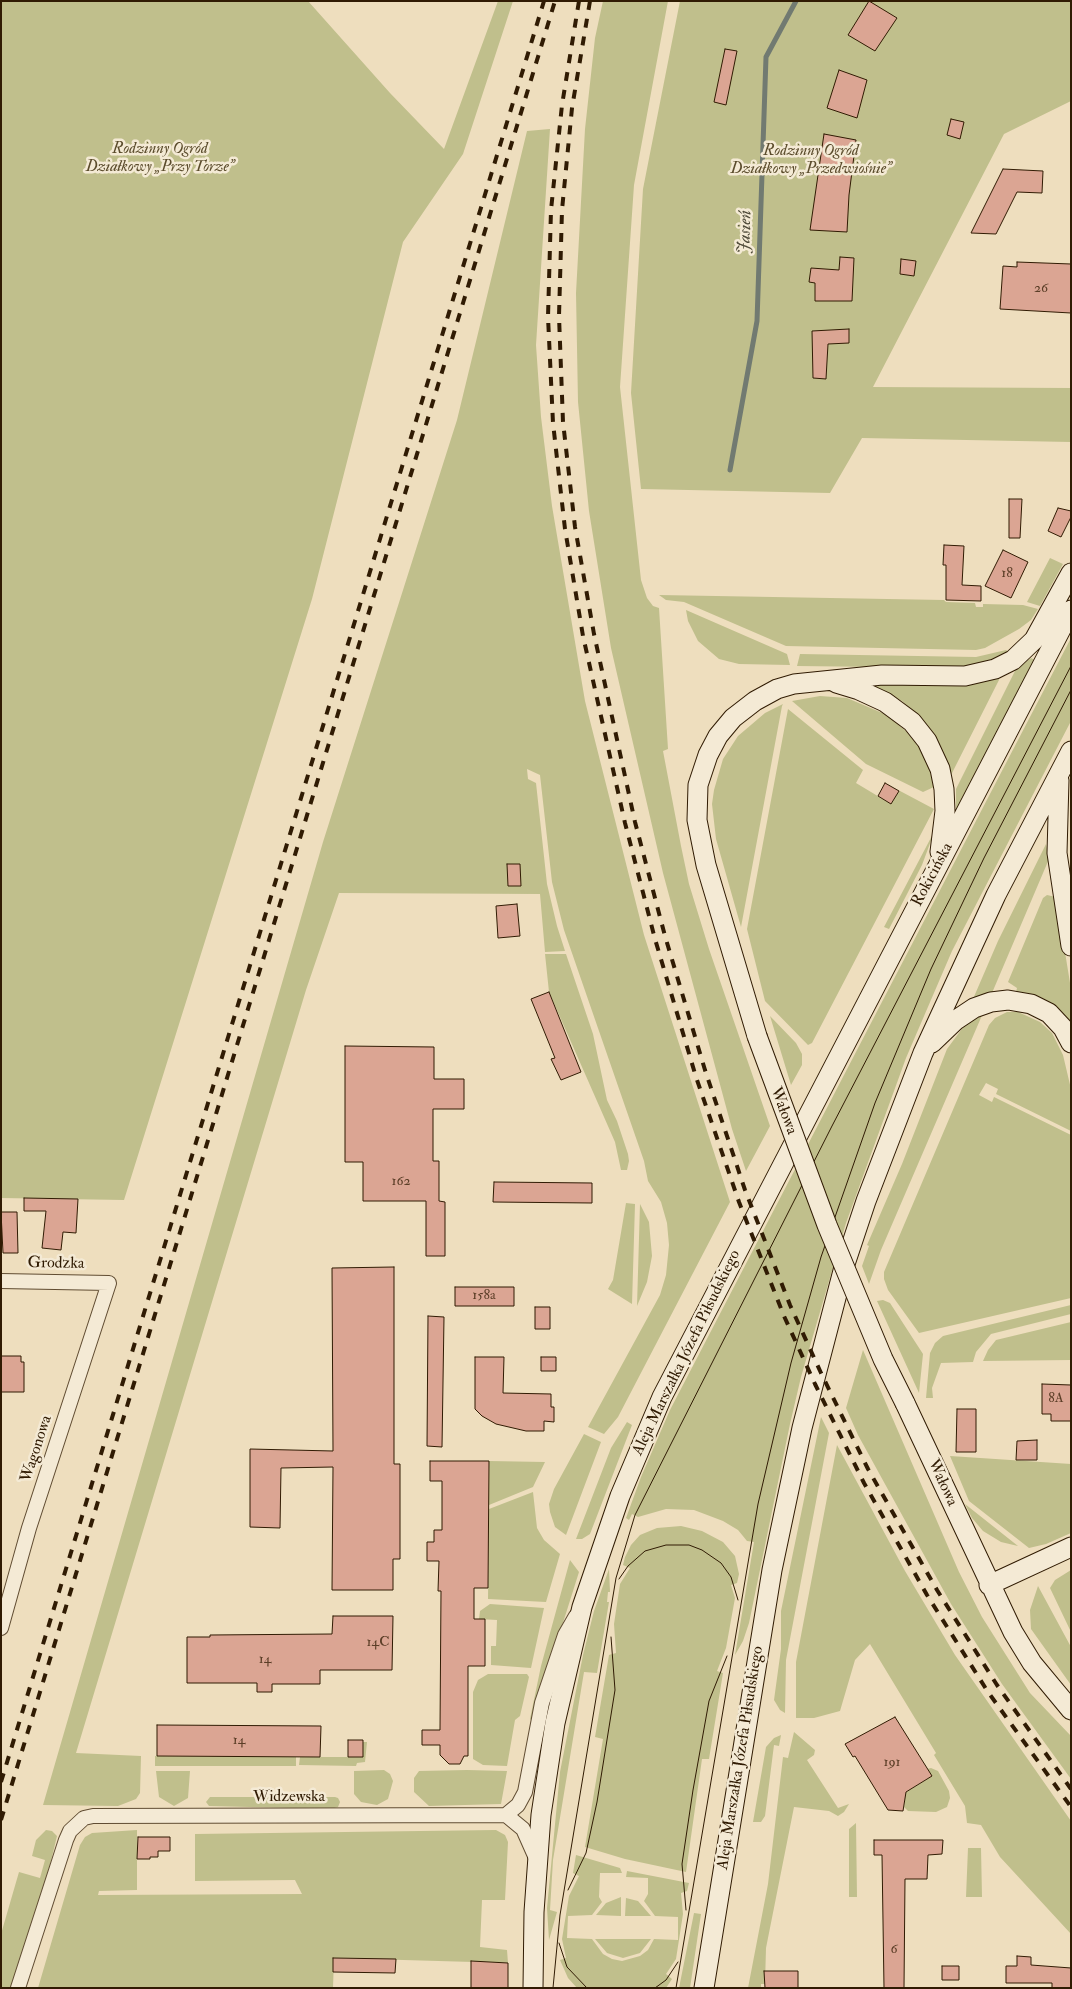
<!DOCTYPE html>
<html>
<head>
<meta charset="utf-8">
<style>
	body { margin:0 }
	#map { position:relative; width:1072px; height:1989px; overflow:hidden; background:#eedebe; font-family:"IM FELL Double Pica",serif }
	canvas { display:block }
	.frame { position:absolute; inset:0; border:2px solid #301b03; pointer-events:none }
</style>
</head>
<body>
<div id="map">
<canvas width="1072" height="1989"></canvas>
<div class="frame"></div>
</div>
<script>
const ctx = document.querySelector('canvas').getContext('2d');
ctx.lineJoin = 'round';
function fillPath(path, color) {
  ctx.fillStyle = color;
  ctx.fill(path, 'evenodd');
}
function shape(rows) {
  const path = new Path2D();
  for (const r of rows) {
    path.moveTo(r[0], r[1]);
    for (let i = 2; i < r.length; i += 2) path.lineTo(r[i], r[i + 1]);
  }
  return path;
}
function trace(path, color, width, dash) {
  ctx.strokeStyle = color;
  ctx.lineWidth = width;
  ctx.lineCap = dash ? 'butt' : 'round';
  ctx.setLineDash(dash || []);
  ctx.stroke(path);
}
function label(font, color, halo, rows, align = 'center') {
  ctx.font = font + ' "IM FELL Double Pica",serif';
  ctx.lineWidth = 5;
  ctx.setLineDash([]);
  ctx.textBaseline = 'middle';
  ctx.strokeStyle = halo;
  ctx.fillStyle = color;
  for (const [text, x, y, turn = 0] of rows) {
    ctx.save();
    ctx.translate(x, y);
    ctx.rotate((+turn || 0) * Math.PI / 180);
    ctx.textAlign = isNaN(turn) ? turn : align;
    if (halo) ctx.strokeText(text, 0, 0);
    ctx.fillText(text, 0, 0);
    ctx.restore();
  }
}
const green = shape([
	[1,1,308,1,390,93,444,149,498,1,513,1,463,154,403,242,312,599,124,1200,1,1198],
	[603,1,668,1,634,185,620,387,641,580,647,598,653,606,659,608,668,749,663,751,681,846,689,884,709,949,770,1126,746,1171,732,1129,663,873,611,648,589,511,578,402,576,293,585,129,595,38],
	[680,1,1071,1,1071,101,1004,134,873,387,1071,388,1071,442,862,438,830,493,641,489,631,393,643,189],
	[550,129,536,345,541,417,552,506,585,701,644,935,730,1202,618,1417,604,1434,588,1427,660,1295,666,1275,669,1245,667,1223,661,1202,648,1181,644,1161,564,930,552,882,540,775,527,769,528,779,536,783,547,884,557,926,565,951,545,952,540,894,339,893,306,990,76,1753,141,1756,140,1793,136,1799,118,1806,43,1805,323,842,457,420,527,131],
	[1050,558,1063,564,1040,606,1027,602],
	[659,595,944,600,946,602,975,603,976,607,983,607,983,604,1023,605,1038,609,1031,620,1019,629,985,648,976,650,786,646,684,602,666,600],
	[686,610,787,654,790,665,739,664,719,659,698,641,688,621],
	[1071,638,1071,721,952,951,906,1058,846,1223,801,1377,790,1424,749,1623,743,1641,735,1655,754,1542,747,1541,738,1530,723,1521,694,1510,666,1509,638,1517,632,1514,629,1520,626,1518,641,1477,670,1410],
	[1006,650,1010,653,997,659,963,668,797,666,800,654,976,657],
	[1031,658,1037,661,956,817,956,789,1016,669],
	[999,675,999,680,951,775,940,746,924,722,902,701,868,683],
	[820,696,847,698,887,715,907,732,919,747,928,764,934,787,923,792,866,764,792,701],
	[783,704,782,706,741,927,716,839,712,804,714,790,723,759,738,736,765,713],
	[788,709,863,770,856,783,891,804,899,791,885,783,934,809,812,1043,808,1045,765,1001,747,929],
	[935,830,922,865,889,929,884,927],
	[1046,844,1049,859,992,993,973,999,998,941],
	[1047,895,1056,897,1071,989,1071,1026,1016,992,1017,988,1008,982,1043,898],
	[545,954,566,954,593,1034,607,1100,617,1121,628,1154,629,1161,627,1170,621,1170,615,1142,549,992],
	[1007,1012,1018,1012,1027,1016,1040,1022,1052,1033,1063,1055,1071,1089,1071,1131,996,1094,998,1089,986,1083,979,1095,992,1102,994,1097,1071,1135,1071,1298,919,1333,888,1290,884,1279,884,1272,989,1025,995,1018],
	[983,1013,881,1250,869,1284,862,1266,869,1246,867,1245,902,1164,947,1049,964,1026],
	[770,1016,796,1043,802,1054,802,1065,791,1085],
	[626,1203,635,1204,632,1304,608,1289,613,1280],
	[640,1204,649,1222,652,1256,647,1282,637,1306],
	[883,1300,890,1303,923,1354,919,1393,877,1301],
	[1071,1305,1071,1314,991,1334,976,1352,973,1362,941,1363,932,1388,933,1398,926,1398,930,1353,935,1343,943,1336],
	[1071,1322,1071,1360,983,1361,988,1350,996,1340],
	[863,1350,959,1572,982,1617,1030,1693,1071,1736,1071,1779,1002,1684,951,1604,858,1435,846,1408],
	[821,1417,829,1433,786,1660,785,1713,780,1710,774,1700,781,1649,781,1611],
	[627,1422,632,1425,590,1534,582,1539,576,1539,611,1448],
	[584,1434,601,1442,566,1535,555,1527,550,1512,549,1504,554,1489],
	[837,1445,905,1571,955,1655,1071,1821,1071,1934,1000,1857,981,1825,967,1823,965,1806,934,1755,936,1753,870,1644,855,1660,840,1711,814,1718,796,1718,796,1662],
	[950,1456,1071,1464,1071,1533,1046,1544,1029,1548,969,1501],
	[489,1461,545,1462,533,1487,489,1505],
	[533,1492,537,1528,544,1540,560,1554,546,1602,488,1599,489,1509],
	[965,1504,1018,1546,1001,1542,983,1531,972,1518],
	[681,1526,702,1531,723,1542,735,1556,739,1574,737,1583,731,1585,735,1598,726,1648,717,1671,723,1673,709,1759,702,1759,686,1872,625,1859,585,1847,603,1739,595,1737,609,1655,616,1653,614,1624,620,1584,630,1568,623,1565,625,1557,631,1545,640,1535,657,1528],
	[570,1560,579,1572,532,1721,530,1719,541,1666],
	[609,1569,610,1592,608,1592,607,1602,609,1602,597,1673,584,1672,553,1860,550,1910,557,1912,549,1940,547,1908,560,1772,583,1655,594,1611],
	[1071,1570,1071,1632,1050,1588,1055,1580],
	[1038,1586,1071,1647,1071,1685,1031,1629,1030,1610],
	[490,1604,544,1608,531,1668,491,1665,491,1646,496,1646,497,1620,479,1619,480,1611],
	[488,1674,527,1674,529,1677,520,1716,515,1720,507,1766,483,1765,473,1759,473,1692,478,1680],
	[794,1732,815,1750,814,1755,807,1760,838,1808,849,1804,844,1812,838,1816,829,1811,794,1807,766,1948,765,1984,761,1984,761,1988,748,1988,768,1884,783,1757,788,1758],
	[781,1735,779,1746,774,1745,765,1816,761,1822,753,1822,766,1747,774,1738],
	[363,1742,367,1742,365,1762,357,1763,356,1766,299,1765,300,1757,363,1757],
	[155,1756,296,1757,296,1766,155,1766],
	[931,1768,938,1771,949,1791,950,1798,947,1807,936,1812,908,1811,904,1807,905,1799,897,1798,932,1776,927,1769],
	[384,1770,390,1774,393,1781,388,1799,377,1805,361,1802,354,1794,354,1771],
	[467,1770,507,1771,501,1804,429,1806,414,1792,414,1778,419,1771],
	[156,1771,190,1771,188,1798,174,1806,159,1797],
	[210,1797,335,1797,338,1798,340,1802,338,1807,331,1809,209,1806,206,1802],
	[856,1823,857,1897,849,1897,849,1829],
	[46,1830,52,1831,57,1836,51,1861,13,1988,1,1988,1,1934,19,1872,40,1878,45,1860,32,1856,36,1840],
	[137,1830,137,1890,99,1891,98,1895,302,1894,295,1880,195,1881,195,1834,496,1830,505,1835,508,1842,505,1900,482,1900,480,1947,507,1950,508,1963,334,1958,333,1988,38,1988,80,1845,85,1837,92,1833],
	[968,1848,981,1848,982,1897,966,1897],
	[576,1855,620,1868,622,1873,600,1873,599,1897,602,1902,592,1915,568,1916,567,1938,592,1939,603,1954,612,1959,622,1961,640,1956,648,1950,654,1939,678,1940,678,1917,655,1916,644,1901,648,1894,648,1878,626,1877,627,1871,689,1883,687,1891,681,1893,683,1914,676,1959,666,1974,672,1979,666,1988,577,1988,568,1978,560,1960,566,1958,562,1939,569,1896,579,1876,573,1873],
	[621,1897,621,1916,596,1915,606,1903],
	[626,1898,638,1901,651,1916,625,1916],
	[694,1913,701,1914,690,1988,679,1988],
	[595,1939,651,1939,640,1953,623,1958,607,1953]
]);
const stream = shape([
	[730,470,757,321,766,57,796,1]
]);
const building = shape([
	[869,1,897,18,875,51,848,35,869,1],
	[725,49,737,51,726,105,714,102,725,49],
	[839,70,867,80,857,118,827,108,839,70],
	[951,119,964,122,960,139,947,135,951,119],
	[824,134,856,140,849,195,847,232,810,230,824,134],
	[1003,169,1043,171,1042,193,1017,192,996,234,971,233,1003,169],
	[840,257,854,258,852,301,815,301,815,283,809,282,811,268,839,270,840,257],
	[901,259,916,261,914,276,900,274,901,259],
	[1017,262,1071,264,1071,313,1000,309,1003,266,1017,267,1017,262],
	[849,329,849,343,828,344,826,379,813,378,812,331,849,329],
	[1009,499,1022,499,1020,538,1009,538,1009,499],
	[1058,508,1071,511,1071,517,1061,537,1048,531,1058,508],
	[944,545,964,546,962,585,981,586,981,601,946,600,946,565,943,565,944,545],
	[1003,550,1028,562,1011,598,985,586,1003,550],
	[885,783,899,791,891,804,878,796,885,783],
	[507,864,520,864,521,886,508,886,507,864],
	[517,904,520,936,498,938,496,906,517,904],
	[549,992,581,1072,561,1080,551,1059,555,1058,531,999,549,992],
	[345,1046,434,1047,434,1079,464,1079,464,1109,433,1109,433,1161,439,1161,439,1201,445,1202,445,1256,426,1256,426,1201,363,1201,363,1162,345,1162,345,1046],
	[494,1182,592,1183,592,1203,493,1202,494,1182],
	[24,1198,78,1199,76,1233,63,1232,61,1250,42,1248,46,1211,24,1211,24,1198],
	[1,1212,17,1212,18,1253,3,1253,1,1212],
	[394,1267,394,1464,400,1464,400,1559,393,1559,393,1590,332,1590,333,1467,281,1468,280,1528,250,1527,250,1449,333,1451,332,1268,394,1267],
	[455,1287,514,1287,514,1306,455,1306,455,1287],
	[535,1307,550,1307,550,1329,535,1329,535,1307],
	[428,1316,444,1317,442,1447,427,1446,428,1316],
	[1,1356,21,1356,21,1362,24,1362,24,1392,1,1392,1,1356],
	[475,1357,504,1357,503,1393,551,1394,551,1407,554,1407,554,1422,544,1421,544,1431,526,1431,496,1424,482,1416,475,1409,475,1357],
	[541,1357,556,1357,556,1371,541,1371,541,1357],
	[1042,1384,1071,1385,1071,1421,1051,1421,1051,1414,1042,1414,1042,1384],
	[957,1409,976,1409,976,1452,956,1452,957,1409],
	[1037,1440,1037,1460,1016,1460,1017,1441,1037,1440],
	[430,1461,489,1461,488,1588,474,1588,474,1619,485,1619,485,1666,468,1666,468,1756,464,1756,460,1764,449,1764,440,1755,440,1745,422,1745,422,1730,440,1730,441,1591,438,1591,439,1561,427,1561,427,1542,434,1542,434,1530,442,1530,442,1481,430,1481,430,1461],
	[333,1616,393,1616,392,1670,320,1670,320,1684,272,1684,272,1692,257,1692,257,1683,187,1683,187,1637,210,1637,210,1635,332,1634,333,1616],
	[895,1717,932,1776,906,1792,903,1811,888,1810,855,1756,853,1757,845,1744,895,1717],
	[157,1725,321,1726,320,1757,157,1756,157,1725],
	[348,1740,363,1740,363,1757,348,1757,348,1740],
	[138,1837,170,1837,170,1851,158,1851,158,1857,150,1857,150,1859,137,1859,138,1837],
	[874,1840,943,1840,942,1854,928,1855,927,1879,905,1879,904,1988,884,1988,882,1855,874,1855,874,1840],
	[1017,1956,1031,1957,1031,1965,1071,1968,1071,1988,1052,1988,1052,1983,1006,1983,1006,1966,1017,1966,1017,1956],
	[333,1958,396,1959,395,1973,333,1972,333,1958],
	[471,1961,508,1963,508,1988,471,1988,471,1961],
	[942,1966,959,1966,959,1980,942,1980,942,1966],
	[764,1971,798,1971,798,1988,765,1988,764,1971]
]);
const street = shape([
	[1,1281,109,1283,29,1528,1,1628],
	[506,1815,518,1805,525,1792,542,1703,565,1635,576,1616],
	[18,1988,66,1840,70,1831,84,1818,93,1816,506,1815,523,1829,535,1856]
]);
const secondary = shape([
	[836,683,859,690,885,702,912,722,927,741,940,769,944,789,945,811,940,852],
	[1059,780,1057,853,1071,946],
	[757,1036,706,865,697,820,698,785,708,755,718,736,733,718,755,701,777,689,794,684,882,675,965,676,995,669,1013,660,1034,640,1071,573],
	[932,1043,956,1020,974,1008,991,1002,1008,1000,1031,1004,1049,1013,1063,1028,1071,1043],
	[905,1403,1013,1632,1032,1663,1071,1710],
	[989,1585,1071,1547],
	[533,1988,534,1912,541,1815,555,1723,582,1607,620,1496,662,1397,1071,610],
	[704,1988,772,1570,802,1428,844,1267,866,1201,923,1053,996,895,1071,751]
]);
const tram = shape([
	[619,1579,628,1566,645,1551,666,1545,689,1545,702,1550,721,1563,731,1577,738,1600],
	[568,1890,586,1853,597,1802,615,1690,611,1637],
	[686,1910,682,1864,693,1790,709,1701,727,1656],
	[559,1943,567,1967,587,1988],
	[553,1988,560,1915,616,1578,635,1515,832,1126,1071,666],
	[655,1988,666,1980,678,1962],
	[676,1988,758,1504,791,1363,821,1257,875,1103,931,969,984,858,1071,690]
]);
const rail = shape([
	[579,1,562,105,551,210,548,317,553,423,565,529,583,636,625,823,655,939,696,1077,739,1202,784,1316,815,1384,864,1483,927,1595,988,1692,1071,1807],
	[590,1,572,108,562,210,559,316,563,422,575,527,594,634,635,822,665,936,705,1070,745,1190,790,1305,821,1373,868,1469,937,1590,997,1685,1071,1789],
	[1,1782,544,1],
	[1,1820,555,1]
]);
const secondaryBridge = shape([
	[757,1036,827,1225,883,1359,905,1403]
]);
const numberNames = [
	["26",1041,289],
	["18",1007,574],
	["162",401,1182],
	["158a",484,1296],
	["8A",1056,1399],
	["14C",378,1643],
	["14",265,1660],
	["14",239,1741],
	["191",892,1763],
	["6",894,1950]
];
const parkNames = [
	["Rodzinny Ogród",160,150],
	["Działkowy „Przy Torze”",160,168],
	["Rodzinny Ogród",811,152],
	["Działkowy „Przedwiośnie”",811,170]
];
const streetNames = [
	["Rokicińska",933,875,-62],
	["Wałowa",783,1111,69],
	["Grodzka",56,1264,1],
	["Aleja Marszałka Józefa Piłsudskiego",687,1353,-64],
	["Wagonowa",37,1449,-72],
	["Wałowa",942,1483,65],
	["Aleja Marszałka Józefa Piłsudskiego",741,1758,-81],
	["Widzewska",289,1798]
];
const waterNames = [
	["Jasień",746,232,-88]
];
fillPath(green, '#c0bf8c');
trace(stream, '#717a71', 5);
fillPath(building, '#dba593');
trace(building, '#301b03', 1);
trace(street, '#604c32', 16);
trace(secondary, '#301b03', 21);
trace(street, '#f4ead5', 14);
trace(secondary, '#f4ead5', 19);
trace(tram, '#301b03', 1);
trace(rail, '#301b03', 4, [9, 9]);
trace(secondaryBridge, '#301b03', 21, []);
trace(secondaryBridge, '#f4ead5', 19);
label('14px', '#5b3e27', null, numberNames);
label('italic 16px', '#5b4c2c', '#f4ead5', parkNames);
label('16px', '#301b03', '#f4ead5', streetNames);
label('italic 18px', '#504b3a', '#f4ead5', waterNames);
</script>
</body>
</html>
